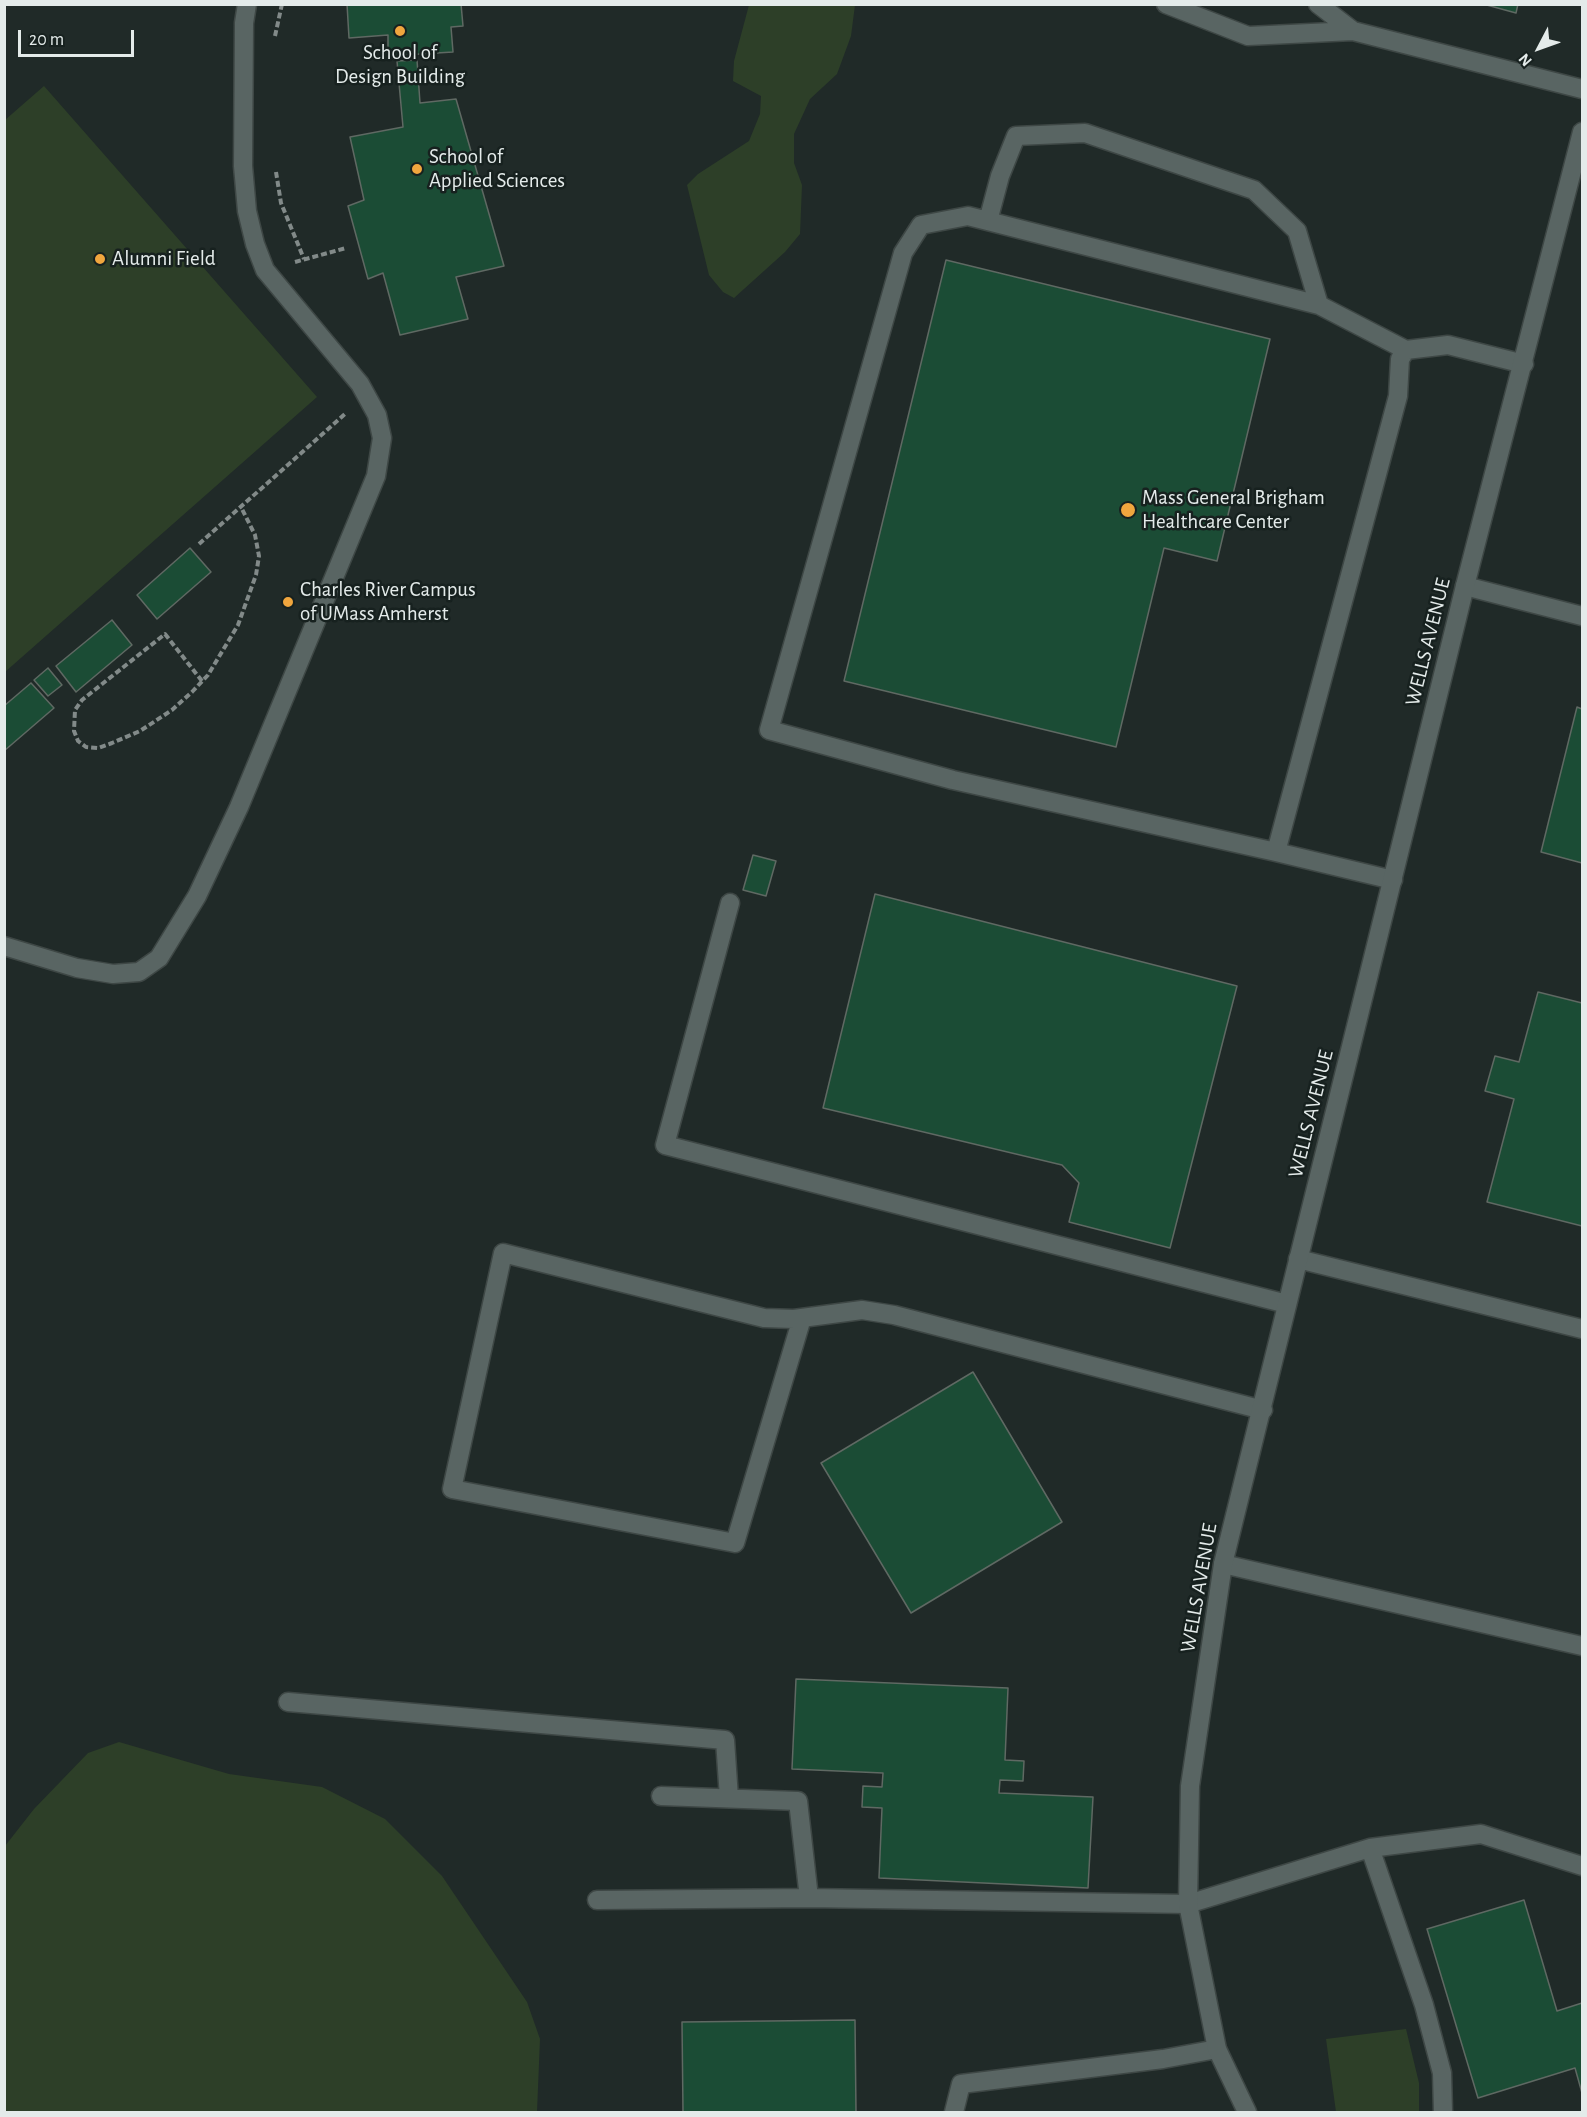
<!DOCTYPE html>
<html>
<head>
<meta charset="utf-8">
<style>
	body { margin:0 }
	#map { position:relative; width:1587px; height:2117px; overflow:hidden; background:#202a28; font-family:"Alegreya Sans",sans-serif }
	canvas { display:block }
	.frame { position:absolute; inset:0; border:6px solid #e4ebea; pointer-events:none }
	.north { position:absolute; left:1509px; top:18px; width:60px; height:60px; -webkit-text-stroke:4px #17211f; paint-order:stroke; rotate:229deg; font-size:16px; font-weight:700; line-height:24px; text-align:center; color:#e4ebea }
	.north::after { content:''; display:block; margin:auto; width:21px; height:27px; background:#e4ebea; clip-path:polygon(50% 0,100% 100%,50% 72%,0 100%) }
	.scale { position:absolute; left:18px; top:30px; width:116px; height:27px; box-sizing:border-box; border:3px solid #e4ebea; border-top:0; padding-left:8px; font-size:18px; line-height:21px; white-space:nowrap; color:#e4ebea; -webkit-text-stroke:4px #17211f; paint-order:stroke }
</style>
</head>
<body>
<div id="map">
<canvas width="1587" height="2117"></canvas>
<div class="frame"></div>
<div class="north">N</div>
<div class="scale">20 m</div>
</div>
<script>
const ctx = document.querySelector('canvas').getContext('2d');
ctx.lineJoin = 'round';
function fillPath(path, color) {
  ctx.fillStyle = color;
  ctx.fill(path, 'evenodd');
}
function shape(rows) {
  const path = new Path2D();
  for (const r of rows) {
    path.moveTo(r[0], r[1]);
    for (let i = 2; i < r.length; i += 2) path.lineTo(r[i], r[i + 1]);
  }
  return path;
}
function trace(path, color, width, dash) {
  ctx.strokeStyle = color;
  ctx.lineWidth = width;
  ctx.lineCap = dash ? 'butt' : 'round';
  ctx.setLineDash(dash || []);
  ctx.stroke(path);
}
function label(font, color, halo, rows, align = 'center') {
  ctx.font = font + ' "Alegreya Sans",sans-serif';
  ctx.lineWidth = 5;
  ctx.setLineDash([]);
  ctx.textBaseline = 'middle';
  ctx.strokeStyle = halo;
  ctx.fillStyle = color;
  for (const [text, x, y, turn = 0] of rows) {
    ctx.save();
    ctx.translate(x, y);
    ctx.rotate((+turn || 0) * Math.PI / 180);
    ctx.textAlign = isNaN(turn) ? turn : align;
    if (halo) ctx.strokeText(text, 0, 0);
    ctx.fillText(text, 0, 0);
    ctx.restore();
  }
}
const green = shape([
	[749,5,855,5,851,36,837,74,810,99,794,134,794,163,802,185,800,234,785,252,734,298,723,292,709,275,687,185,698,174,749,141,760,114,761,96,733,81,734,61],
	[44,86,317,397,5,672,5,120],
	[119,1742,229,1774,322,1787,385,1819,442,1876,527,2002,540,2039,537,2112,5,2112,5,1846,34,1809,88,1753],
	[1406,2029,1419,2083,1419,2112,1336,2112,1326,2039]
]);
const building = shape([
	[347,4,461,4,463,26,451,27,453,52,388,56,388,35,349,38,347,4],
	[1483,4,1518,4,1516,13,1483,4],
	[417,60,420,103,456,99,504,266,456,277,468,319,400,335,383,273,368,279,348,206,364,200,350,137,403,127,397,61,417,60],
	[946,260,1270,339,1217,561,1164,548,1116,747,844,681,946,260],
	[190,548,211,572,157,619,137,595,190,548],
	[112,620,132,645,76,692,56,666,112,620],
	[48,668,62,685,48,696,34,680,48,668],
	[31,683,54,708,4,751,4,706,31,683],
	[1577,707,1582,709,1582,863,1541,852,1577,707],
	[753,855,776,861,766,896,743,890,753,855],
	[875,894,1237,986,1170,1248,1069,1222,1079,1183,1062,1165,823,1108,875,894],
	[1538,992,1582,1003,1582,1226,1487,1202,1514,1099,1485,1091,1495,1056,1519,1062,1538,992],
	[973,1372,1062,1522,911,1613,821,1463,973,1372],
	[796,1679,1008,1688,1005,1760,1024,1761,1023,1781,1000,1780,999,1793,1093,1797,1088,1888,879,1878,882,1808,862,1807,863,1786,882,1787,883,1773,792,1769,796,1679],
	[1524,1900,1557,2011,1582,2003,1582,2093,1575,2068,1478,2098,1427,1929,1524,1900],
	[855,2020,856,2112,683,2112,682,2022,855,2020]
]);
const path = shape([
	[275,36,282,4],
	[276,172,281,203,304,259],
	[295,262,346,248],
	[199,544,345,414],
	[202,681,165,634,82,700,75,710,74,731,78,741,86,747,98,748,112,743,140,731,172,710,192,692,208,675,238,625,256,575,259,556,255,535,241,507]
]);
const lane = shape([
	[1166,4,1248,36,1353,31,1582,89],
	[1318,4,1353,31],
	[988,221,1000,176,1016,136,1085,133,1254,190,1297,231,1319,305],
	[1465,586,1582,616],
	[1276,852,953,780,769,730,903,253,921,225,968,216,1319,305,1406,350],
	[1393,880,1276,852,1398,396,1400,359,1406,350,1448,345,1524,364],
	[730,903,665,1145,1287,1304],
	[4,946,77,968,113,974,139,972,159,958,197,896,239,807,376,476,382,438,377,415,360,384,265,270,255,244,247,211,243,166,244,23,247,4],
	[1298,1259,1582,1329],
	[802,1318,735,1543,452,1489,503,1253,764,1318,794,1319,862,1310,894,1315,1263,1410],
	[1223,1564,1582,1646],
	[288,1702,725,1740,729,1798],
	[661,1796,798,1801,809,1898,1188,1904,1370,1848,1481,1834,1582,1866],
	[1370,1848,1424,2005,1442,2073,1443,2112],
	[597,1900,809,1898],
	[954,2112,961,2084,1163,2059,1217,2049]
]);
const street = shape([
	[1247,2112,1217,2049,1188,1904,1190,1786,1223,1564,1465,586,1582,132]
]);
const markers = [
	[400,31,6,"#f0a63e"],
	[417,169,6,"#f0a63e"],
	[100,259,6,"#f0a63e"],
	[1128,510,8,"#f0a63e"],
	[288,602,6,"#f0a63e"]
];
const poiNames = [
	["School of",400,53,"center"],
	["Design Building",400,77,"center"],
	["School of",429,157],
	["Applied Sciences",429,181],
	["Alumni Field",112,259],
	["Mass General Brigham",1142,498],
	["Healthcare Center",1142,522],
	["Charles River Campus",300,590],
	["of UMass Amherst",300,614]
];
const streetNames = [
	["WELLS AVENUE",1428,642,-76],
	["WELLS AVENUE",1311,1114,-76],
	["WELLS AVENUE",1199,1588,-80]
];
fillPath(green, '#2d3f28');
fillPath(building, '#1b4c35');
trace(building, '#5f6963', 1.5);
trace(lane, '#3e4745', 21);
trace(street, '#3e4745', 21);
trace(path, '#828a89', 4, [6, 3]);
trace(lane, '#596563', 18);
trace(street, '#596563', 18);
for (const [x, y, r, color] of markers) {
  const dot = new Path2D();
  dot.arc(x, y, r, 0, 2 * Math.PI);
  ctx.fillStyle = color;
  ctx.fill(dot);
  trace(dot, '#17211f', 2);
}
label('21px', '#e4ebea', '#17211f', poiNames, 'left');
label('21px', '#e4ebea', '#17211f', streetNames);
</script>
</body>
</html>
